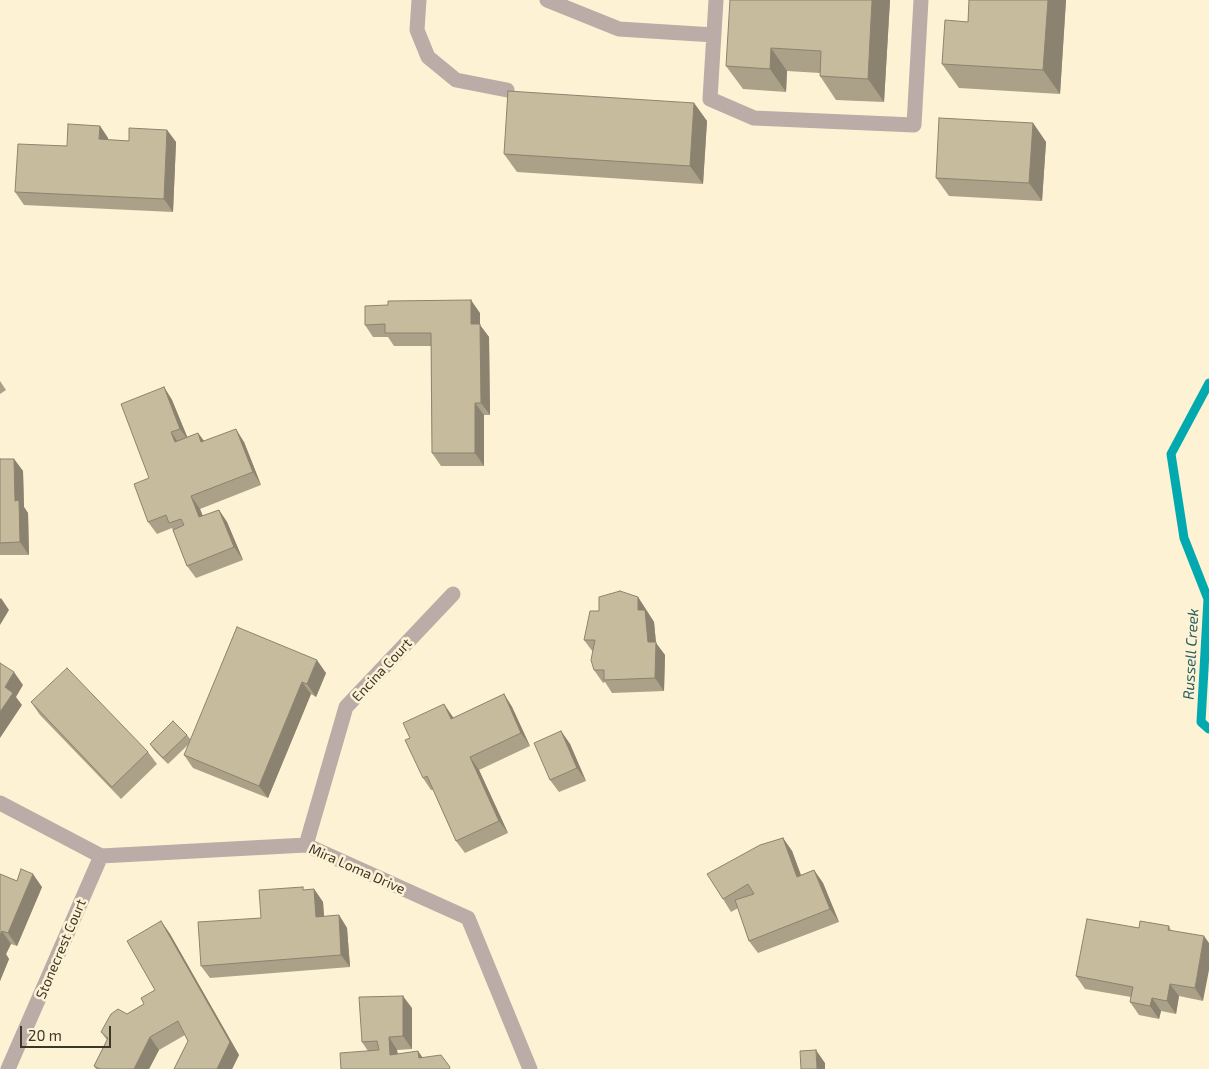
<!DOCTYPE html>
<html>
<head>
<meta charset="utf-8">
<style>
	body { margin:0 }
	#map { position:relative; width:1209px; height:1069px; overflow:hidden; background:#fef2d4; font-family:"Exo 2",sans-serif }
	canvas { display:block }
	.scale { position:absolute; left:20px; top:1026px; width:91px; height:22px; box-sizing:border-box; border:2px solid #3c372b; border-top:0; padding-left:6px; font-size:15px; line-height:18px; white-space:nowrap; color:#3c372b; -webkit-text-stroke:4px #fef2d4; paint-order:stroke }
</style>
</head>
<body>
<div id="map">
<canvas width="1209" height="1069"></canvas>
<div class="scale">20 m</div>
</div>
<script>
const ctx = document.querySelector('canvas').getContext('2d');
ctx.lineJoin = 'round';
function shape(rows) {
  const path = new Path2D();
  for (const r of rows) {
    path.moveTo(r[0], r[1]);
    for (let i = 2; i < r.length; i += 2) path.lineTo(r[i], r[i + 1]);
  }
  return path;
}
function trace(path, color, width, dash) {
  ctx.strokeStyle = color;
  ctx.lineWidth = width;
  ctx.lineCap = dash ? 'butt' : 'round';
  ctx.setLineDash(dash || []);
  ctx.stroke(path);
}
function fillPath(path, color) {
  ctx.fillStyle = color;
  ctx.fill(path, 'evenodd');
}
function label(font, color, halo, rows, align = 'center') {
  ctx.font = font + ' "Exo 2",sans-serif';
  ctx.lineWidth = 5;
  ctx.setLineDash([]);
  ctx.textBaseline = 'middle';
  ctx.strokeStyle = halo;
  ctx.fillStyle = color;
  for (const [text, x, y, turn = 0] of rows) {
    ctx.save();
    ctx.translate(x, y);
    ctx.rotate((+turn || 0) * Math.PI / 180);
    ctx.textAlign = isNaN(turn) ? turn : align;
    if (halo) ctx.strokeText(text, 0, 0);
    ctx.fillText(text, 0, 0);
    ctx.restore();
  }
}
const stream = shape([
	[1209,383,1171,454,1184,538,1208,599,1201,722,1209,729]
]);
const lane = shape([
	[419,0,417,30,428,57,456,80,507,90],
	[547,0,619,29,714,35],
	[716,0,710,99,754,118,914,125,921,0]
]);
const street = shape([
	[0,803,101,856,306,845,468,918,530,1069],
	[306,845,346,707,453,594],
	[8,1069,101,856]
]);
const wall = shape([
	[890,0,884,102,836,100,820,76,820,73,787,71,786,92,743,89,726,66],
	[969,0,1066,0,1060,94,959,88,942,64,968,22],
	[694,103,707,121,703,184,517,172,504,154],
	[1033,123,1046,142,1042,201,949,196,936,178],
	[100,126,108,138,108,140,129,141,167,130,176,142,173,212,24,205,15,192,67,146],
	[480,313,480,325,489,337,490,415,484,415,484,466,441,466,432,453,431,346,394,346,388,337,373,337,365,325],
	[0,381,6,390,0,394],
	[164,387,172,400,187,437,198,433,204,441,244,442,261,485,200,509,203,516,219,510,227,522,243,560,196,578,187,566,172,528,157,534,148,522,149,478],
	[0,459,14,459,23,471,24,507,28,513,29,555,0,555],
	[638,597,654,622,656,643,665,655,664,691,612,693,605,682,603,683,594,670,593,652,584,640,599,611],
	[237,627,326,673,316,697,311,694,268,798,193,768,184,755,190,743,168,764,154,750,150,744,187,735,191,740],
	[504,694,512,707,530,746,479,770,508,833,465,853,456,841,433,790,431,790,423,778,453,718],
	[31,702,148,752,157,764,121,799,40,715],
	[561,731,570,744,586,781,559,792,550,780],
	[783,838,792,851,801,875,814,870,823,883,839,922,758,953,749,941,738,908,731,912,723,899],
	[0,874,17,881,42,887,17,946,11,944,6,954,9,959,0,981],
	[314,889,323,902,324,917,339,915,347,928,350,967,210,978,201,966,261,918,305,890],
	[161,921,170,934,239,1055,232,1069,174,1069,188,1041,185,1035,159,1050,149,1069,96,1069,94,1066,107,1040,101,1032,127,1014,144,1004,155,990],
	[1169,926,1203,1001,1179,996,1176,1014,1161,1011,1159,1019,1139,1015,1130,1002,1131,997,1085,989,1076,976,1139,928],
	[412,1008,412,1049,397,1050,398,1054,418,1051,422,1057,451,1069,368,1051,362,1042]
]);
const shadedWall = shape([
	[872,0,890,0,884,102,868,79],
	[1048,0,1066,0,1060,94,1043,70],
	[771,48,787,71,786,92,770,69],
	[694,103,707,121,703,184,690,166],
	[1033,123,1046,142,1042,201,1029,183],
	[100,126,108,138,108,152,99,139],
	[167,130,176,142,173,212,164,199],
	[471,300,480,313,480,325,489,337,490,415,481,403,471,324],
	[164,387,172,400,189,441,180,429],
	[475,403,484,415,484,466,475,453],
	[236,429,244,442,261,485,253,472],
	[171,432,180,445,175,442],
	[198,433,207,445,201,442],
	[14,459,23,471,24,507,28,513,29,555,20,542,15,501],
	[191,496,200,509,208,530,199,517],
	[219,510,227,522,243,560,234,547],
	[638,597,654,622,656,643,665,655,664,691,655,678,648,642,638,610],
	[1,598,9,610,0,625,0,599],
	[317,660,326,673,316,697,307,684],
	[14,672,23,685,16,697,22,705,0,738,0,712,5,687],
	[302,682,311,694,268,798,259,786],
	[504,694,512,707,530,746,521,733],
	[444,704,453,717,459,731,451,719],
	[561,731,570,744,586,781,577,768],
	[470,757,479,770,508,833,499,821],
	[783,838,792,851,806,889,797,877],
	[814,870,823,883,839,922,830,909],
	[33,874,42,887,17,946,8,933],
	[314,889,323,902,325,930,316,917],
	[339,915,347,928,350,967,341,955],
	[161,921,170,934,239,1055,232,1069,217,1069],
	[2,931,11,944,6,954,9,959,0,981,0,935],
	[1204,936,1209,943,1209,970,1203,1001,1195,988],
	[1170,984,1179,996,1176,1014,1167,1001],
	[403,996,412,1008,412,1049,403,1036],
	[1152,998,1161,1011,1159,1019,1150,1006],
	[150,1037,159,1050,149,1069,134,1069],
	[389,1037,397,1050,399,1068,390,1055],
	[816,1050,825,1063,825,1069,817,1069],
	[418,1051,427,1064,419,1058]
]);
const building = shape([
	[730,0,872,0,868,79,820,76,821,51,771,48,770,69,726,66,730,0],
	[969,0,1048,0,1043,70,942,64,945,20,968,22,969,0],
	[508,91,694,103,690,166,504,154,508,91],
	[939,118,1033,123,1029,183,936,178,939,118],
	[68,124,100,126,99,139,129,141,129,128,167,130,164,199,15,192,18,144,67,146,68,124],
	[471,300,471,324,480,324,481,403,475,403,475,453,432,453,431,333,385,333,385,324,365,325,365,306,388,305,388,301,471,300],
	[164,387,180,429,171,432,175,442,198,433,201,442,236,429,253,472,191,496,199,517,219,510,234,547,187,566,173,530,184,525,181,519,169,523,166,515,148,522,134,484,149,478,121,404,164,387],
	[0,459,14,459,15,501,19,500,20,542,0,543,0,459],
	[620,591,638,597,638,610,645,610,648,642,656,642,655,678,604,680,604,670,594,670,591,660,595,640,584,640,590,611,599,611,599,597,620,591],
	[237,627,317,660,307,684,302,682,259,786,184,755,237,627],
	[0,663,14,672,5,687,13,693,0,712,0,663],
	[67,668,148,752,112,787,31,702,67,668],
	[504,694,521,733,470,757,499,821,456,841,427,776,423,778,405,740,410,738,403,723,444,704,451,719,504,694],
	[173,721,187,735,163,758,150,744,173,721],
	[561,731,577,768,550,780,534,743,561,731],
	[783,838,797,877,814,870,830,909,749,941,735,900,754,894,748,884,723,899,707,874,760,845,783,838],
	[21,869,33,874,8,933,2,931,0,935,0,874,17,881,21,869],
	[303,887,303,890,314,889,316,917,339,915,341,955,201,966,198,922,261,918,259,890,303,887],
	[1087,919,1139,928,1140,921,1169,926,1168,930,1204,936,1195,988,1170,984,1167,1001,1152,998,1150,1006,1130,1002,1133,987,1076,976,1087,919],
	[161,921,230,1042,217,1069,174,1069,188,1041,178,1021,150,1037,134,1069,100,1069,94,1066,108,1038,101,1032,111,1014,118,1009,127,1014,144,1004,141,998,155,990,127,941,161,921],
	[403,996,403,1036,389,1037,390,1055,418,1051,419,1058,441,1055,450,1067,449,1069,341,1069,340,1053,379,1050,377,1041,362,1042,359,997,403,996],
	[816,1050,817,1069,801,1069,800,1051,816,1050]
]);
const streetNames = [
	["Encina Court",382,670,-47],
	["Mira Loma Drive",357,869,24],
	["Stonecrest Court",61,949,-67]
];
const waterNames = [
	["Russell Creek",1191,654,-87]
];
trace(stream, '#02aab0', 9);
trace(lane, '#bbaca8', 15);
trace(street, '#bbaca8', 15);
fillPath(wall, '#aba188');
fillPath(shadedWall, '#8b836f');
fillPath(building, '#c7bb9e');
trace(building, '#8b836f', 1);
label('14px', '#3c372b', '#fef2d4', streetNames);
label('italic 15px', '#275e61', '#fef2d4', waterNames);
</script>
</body>
</html>
